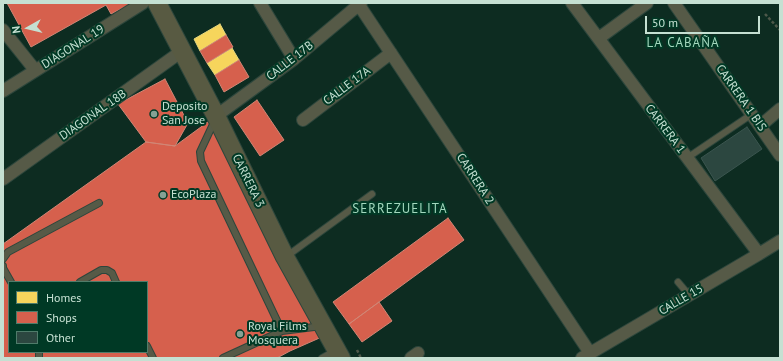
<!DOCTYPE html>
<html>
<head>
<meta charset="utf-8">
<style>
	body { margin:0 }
	#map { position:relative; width:783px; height:361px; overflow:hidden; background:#0d2c21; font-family:"PT Sans",sans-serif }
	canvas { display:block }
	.frame { position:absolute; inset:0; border:4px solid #c5e0d2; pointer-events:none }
	.legend { position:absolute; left:8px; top:281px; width:140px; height:72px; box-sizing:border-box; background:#003925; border:1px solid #4f7c6a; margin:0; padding:5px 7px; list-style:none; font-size:12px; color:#c5e0d2 }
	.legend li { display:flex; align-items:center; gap:8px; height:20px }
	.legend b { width:20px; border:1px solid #4f7c6a }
	.north { position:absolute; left:8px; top:8px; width:40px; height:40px; -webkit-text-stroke:3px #003925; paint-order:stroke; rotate:262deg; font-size:11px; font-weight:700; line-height:16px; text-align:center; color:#c5e0d2 }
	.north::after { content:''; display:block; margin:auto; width:14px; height:18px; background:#c5e0d2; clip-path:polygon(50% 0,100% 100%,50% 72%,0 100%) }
	.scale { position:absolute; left:645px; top:16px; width:115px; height:18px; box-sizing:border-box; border:2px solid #c5e0d2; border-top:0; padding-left:5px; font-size:12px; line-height:14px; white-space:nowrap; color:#c5e0d2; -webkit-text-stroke:3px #003925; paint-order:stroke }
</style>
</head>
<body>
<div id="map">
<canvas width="783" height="361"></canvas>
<div class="frame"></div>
<ul class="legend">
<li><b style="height:11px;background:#f6d55c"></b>Homes</li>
<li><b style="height:11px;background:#d6604d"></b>Shops</li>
<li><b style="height:11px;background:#2c4740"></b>Other</li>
</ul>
<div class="north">N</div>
<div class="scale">50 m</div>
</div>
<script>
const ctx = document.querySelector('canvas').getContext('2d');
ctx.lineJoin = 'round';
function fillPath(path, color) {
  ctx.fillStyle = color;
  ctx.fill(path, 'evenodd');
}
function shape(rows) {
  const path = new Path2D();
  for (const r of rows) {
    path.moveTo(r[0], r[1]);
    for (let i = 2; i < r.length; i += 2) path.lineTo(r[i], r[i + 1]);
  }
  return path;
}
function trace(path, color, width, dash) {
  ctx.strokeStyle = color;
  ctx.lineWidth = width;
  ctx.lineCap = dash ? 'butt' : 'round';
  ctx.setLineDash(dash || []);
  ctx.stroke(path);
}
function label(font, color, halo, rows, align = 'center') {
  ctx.font = font + ' "PT Sans",sans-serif';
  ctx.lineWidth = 4;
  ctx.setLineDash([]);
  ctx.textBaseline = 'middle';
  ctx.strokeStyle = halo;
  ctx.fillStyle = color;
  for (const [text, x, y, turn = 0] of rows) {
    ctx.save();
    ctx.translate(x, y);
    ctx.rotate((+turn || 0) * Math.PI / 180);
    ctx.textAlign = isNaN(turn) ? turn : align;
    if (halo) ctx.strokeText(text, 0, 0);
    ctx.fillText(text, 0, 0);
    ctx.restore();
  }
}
const homes = shape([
	[220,24,226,35,200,51,194,39,220,24],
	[232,48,239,60,215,75,207,63,232,48]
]);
const shops = shape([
	[7,3,132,3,111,14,106,5,31,47,7,3],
	[226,35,233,47,207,63,200,51,226,35],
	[239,60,249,77,224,92,215,75,239,60],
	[165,79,188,123,175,146,146,142,118,104,165,79],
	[257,100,284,140,260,156,234,117,257,100],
	[216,116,324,336,290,351,277,358,3,358,3,244,146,142,175,146,216,116],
	[9,282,147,282,147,352,9,352,9,282],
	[448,218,464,240,349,324,333,302,448,218],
	[379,302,392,321,362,342,349,324,379,302]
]);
const building = shape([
	[747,127,762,149,715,181,701,158,747,127]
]);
const path = shape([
	[765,14,780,30],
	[357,350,361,358]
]);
const service = shape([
	[215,120,200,152,201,161,282,331],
	[687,158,752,114],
	[287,256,372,194],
	[3,259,8,252,99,203],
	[3,266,3,268,11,282],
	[80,282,101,270,107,270,112,273,116,282],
	[678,282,689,295],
	[147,346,153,358],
	[39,358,39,352],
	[223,358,282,331,322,326],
	[322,358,335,351]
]);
const minor = shape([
	[260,3,294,59],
	[572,3,759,254],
	[674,3,780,155],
	[359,5,590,353],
	[3,30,35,70],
	[599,38,647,3],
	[3,91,143,3],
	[216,116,294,59,361,3],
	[303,120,391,53],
	[760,126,780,109],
	[3,179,182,51],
	[411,358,418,353],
	[582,358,759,254,780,241]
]);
const secondary = shape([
	[157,3,216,116,285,257,341,358]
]);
const markers = [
	[154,114,4,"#85a194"],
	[163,195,4,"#85a194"],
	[240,334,4,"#85a194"]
];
const streetNames = [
	["DIAGONAL 19",73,47,-32],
	["CALLE 17B",290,61,-38],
	["CALLE 17A",347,86,-37],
	["CARRERA 1 BIS",741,98,55],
	["DIAGONAL 18B",93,115,-35],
	["CARRERA 1",665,129,53],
	["CARRERA 2",475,179,57],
	["CARRERA 3",248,181,64],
	["CALLE 15",681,300,-30]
];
const poiNames = [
	["Deposito",162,107],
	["San Jose",162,121],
	["EcoPlaza",171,195],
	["Royal Films",248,327],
	["Mosquera",248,341]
];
const neighbourhoodNames = [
	["LA CABAÑA",683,43],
	["SERREZUELITA",400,209]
];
fillPath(homes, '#f6d55c');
trace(homes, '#e7d87f', 1);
fillPath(shops, '#d6604d');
trace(shops, '#d18675', 1);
fillPath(building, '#2c4740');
trace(building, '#3b554f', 1);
trace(service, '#2d463c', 8);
trace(minor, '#2d463c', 14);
trace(secondary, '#2d463c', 20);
trace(path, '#4e584a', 2.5, [3, 2]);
trace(service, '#565a47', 6);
trace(minor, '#565a47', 12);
trace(secondary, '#585a42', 18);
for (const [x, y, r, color] of markers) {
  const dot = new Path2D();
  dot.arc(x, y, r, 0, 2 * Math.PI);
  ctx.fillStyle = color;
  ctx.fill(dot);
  trace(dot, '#003925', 1.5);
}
label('12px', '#c5e0d2', '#003925', streetNames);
label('12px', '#c5e0d2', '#003925', poiNames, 'left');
ctx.letterSpacing = '1px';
label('13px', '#a3d8be', '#003925', neighbourhoodNames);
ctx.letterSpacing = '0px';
</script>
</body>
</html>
